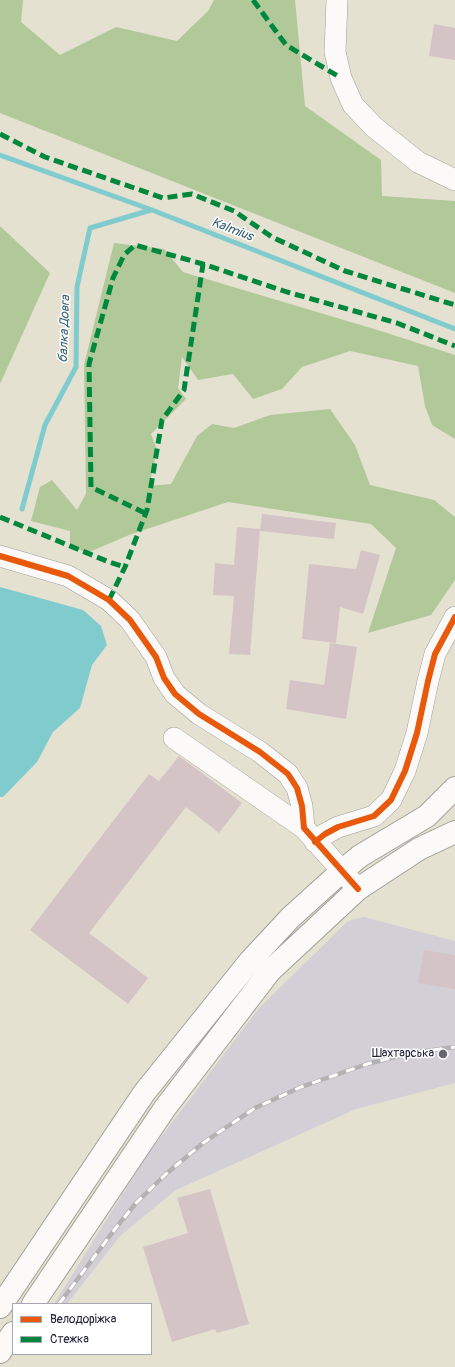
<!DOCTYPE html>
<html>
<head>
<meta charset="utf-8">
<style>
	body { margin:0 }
	#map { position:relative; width:455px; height:1367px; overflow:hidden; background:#e4e1d1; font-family:Pangolin,sans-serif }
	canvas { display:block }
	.legend { position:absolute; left:12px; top:1303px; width:140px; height:52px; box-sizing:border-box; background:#fff; border:1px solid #a7a7b1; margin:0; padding:5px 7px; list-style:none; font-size:12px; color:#22223b }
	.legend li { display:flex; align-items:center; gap:8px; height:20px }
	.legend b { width:20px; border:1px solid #a7a7b1 }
</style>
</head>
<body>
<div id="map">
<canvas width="455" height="1367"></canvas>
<ul class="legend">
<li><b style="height:5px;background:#e8590c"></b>Велодоріжка</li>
<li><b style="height:5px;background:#00873e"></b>Стежка</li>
</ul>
</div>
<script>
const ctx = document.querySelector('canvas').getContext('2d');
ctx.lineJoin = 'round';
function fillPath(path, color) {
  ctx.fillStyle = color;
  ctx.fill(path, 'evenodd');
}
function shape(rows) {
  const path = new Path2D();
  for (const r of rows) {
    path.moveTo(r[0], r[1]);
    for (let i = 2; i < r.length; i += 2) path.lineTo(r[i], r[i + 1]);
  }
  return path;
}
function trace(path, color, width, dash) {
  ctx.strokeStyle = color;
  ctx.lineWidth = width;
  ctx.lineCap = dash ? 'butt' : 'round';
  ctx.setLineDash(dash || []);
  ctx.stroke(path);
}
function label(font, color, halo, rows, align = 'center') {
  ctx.font = font + ' Pangolin,sans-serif';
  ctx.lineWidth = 3;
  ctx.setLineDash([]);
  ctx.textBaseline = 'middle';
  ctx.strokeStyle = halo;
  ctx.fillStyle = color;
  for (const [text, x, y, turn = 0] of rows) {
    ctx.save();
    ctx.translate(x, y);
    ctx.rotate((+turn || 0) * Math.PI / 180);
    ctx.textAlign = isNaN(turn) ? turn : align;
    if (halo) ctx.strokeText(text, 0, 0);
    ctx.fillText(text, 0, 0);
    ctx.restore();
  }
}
const industrial = shape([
	[364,917,455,941,455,1083,356,1109,176,1190,121,1235,67,1304,54,1304,145,1158,260,1007,347,922,354,919]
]);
const forest = shape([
	[0,0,23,0,21,22,60,55,116,27,177,41,208,11,214,0,295,0,305,106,381,160,382,196,455,201,455,293,0,113],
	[0,226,50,273,0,384],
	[114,243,164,249,183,272,384,332,455,355,455,439,432,425,425,406,418,366,350,351,302,367,282,389,253,399,233,374,198,380,182,357,178,388,186,399,151,434,157,450,149,486,171,484,197,436,212,424,234,428,270,415,330,409,355,445,370,485,434,500,455,517,455,580,431,615,368,633,396,548,371,524,228,502,129,535,87,553,70,546,70,531,31,521,40,487,52,480,77,510,86,494,84,365]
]);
const water = shape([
	[0,587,83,610,101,626,107,645,92,665,80,708,53,732,37,762,3,797,0,797]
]);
const stream = shape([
	[0,155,152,210,455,329],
	[22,509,45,425,76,367,77,287,90,228,151,210]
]);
const building = shape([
	[434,24,455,28,455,60,429,56],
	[262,514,336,523,334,539,260,531],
	[237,527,260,529,250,655,229,654,234,596,213,595,215,563,234,565],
	[361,550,380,555,363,614,340,607,336,643,302,639,309,564,356,569],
	[330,643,357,647,346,719,286,709,290,680,324,685],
	[179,756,242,803,219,833,186,807,89,933,148,978,128,1004,30,930,149,774,159,781],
	[424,950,455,955,455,989,418,983],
	[210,1189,249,1324,217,1333,215,1329,172,1342,143,1247,188,1233,177,1198]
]);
const minor = shape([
	[337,0,335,52,341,78,353,105,374,127,418,162,455,180],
	[0,556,68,576,109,600,130,620,156,657,164,678,175,694,199,714,260,752,288,774,297,788,302,806,304,828],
	[174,738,304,828,358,889],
	[315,842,325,834,338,827,374,816,391,800,405,771,417,733,428,681,435,654,455,617]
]);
const major = shape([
	[33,1304,165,1108,270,971,358,889,419,849,455,832],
	[0,1307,144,1093,250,961,291,917,342,871,360,856,427,816,455,788],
	[0,1352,13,1333]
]);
const rail = shape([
	[59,1304,115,1229,136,1203,166,1174,203,1143,255,1108,301,1087,367,1064,411,1053,455,1047]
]);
const quiet = shape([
	[253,0,286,45,341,78],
	[0,134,45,157,163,198,192,194,234,211,272,237,345,271,455,305],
	[145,513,91,487,89,364,113,278,124,255,135,245,203,264,287,292,397,323,455,346],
	[0,517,109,562,125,567],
	[109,600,125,567,147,510,162,420,184,390,203,264]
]);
const cycleway = shape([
	[0,556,68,576,109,600,130,620,156,657,164,678,175,694,199,714,260,752,288,774,297,788,302,806,304,828,358,889],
	[315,842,325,834,338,827,374,816,391,800,405,771,417,733,428,681,435,654,455,617]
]);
const markers = [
	[443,1054,5,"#666570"]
];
const poiNames = [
	["Шахтарська",434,1054]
];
const waterNames = [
	["Kalmius",232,230,21],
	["балка Довга",65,329,-88]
];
fillPath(industrial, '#d3cfd6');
fillPath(forest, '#b1c899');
fillPath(water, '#80cbce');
trace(stream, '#80cbce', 5);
fillPath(building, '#d5c4c5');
trace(minor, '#a19f99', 22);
trace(major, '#a19f99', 24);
trace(minor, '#fbfaf8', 21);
trace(major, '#fbfaf8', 22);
trace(rail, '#b3b2b3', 4.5);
trace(rail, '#fff', 3, [9]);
trace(quiet, '#00873e', 5, [10, 5]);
trace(cycleway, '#e8590c', 6);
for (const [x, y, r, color] of markers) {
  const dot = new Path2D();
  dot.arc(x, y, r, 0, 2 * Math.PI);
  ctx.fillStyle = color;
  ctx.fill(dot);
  trace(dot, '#fff', 1.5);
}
label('12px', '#22223b', '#fff', poiNames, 'right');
label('italic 13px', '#366275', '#fff', waterNames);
</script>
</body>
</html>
